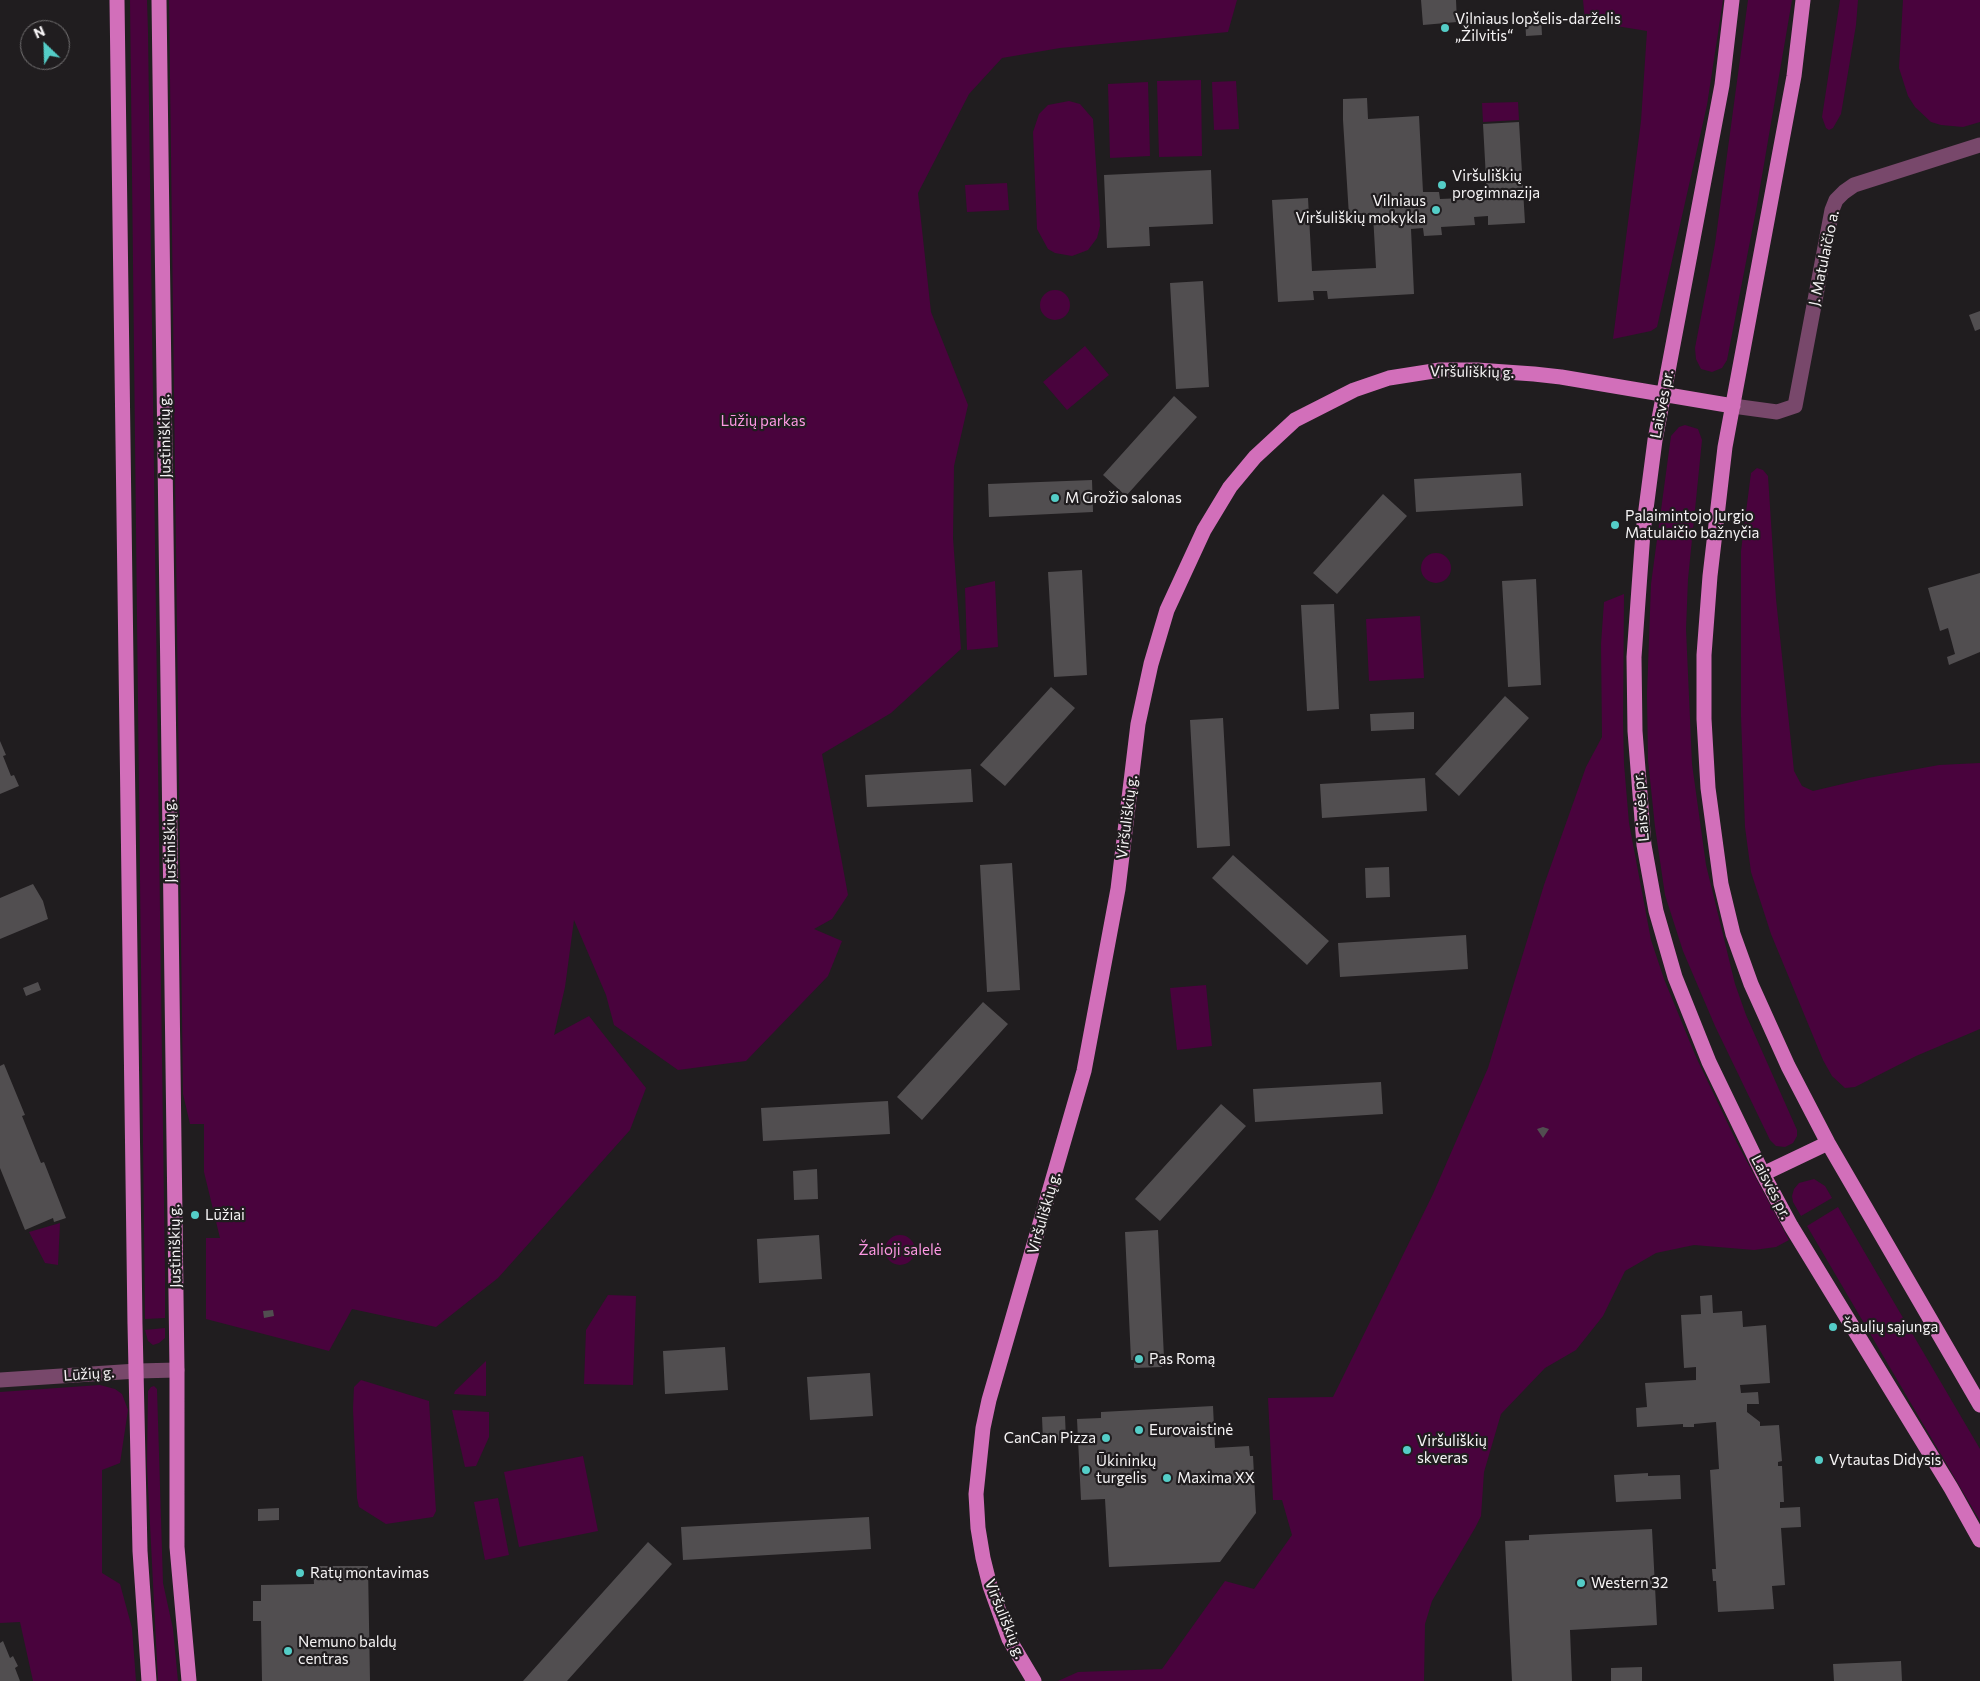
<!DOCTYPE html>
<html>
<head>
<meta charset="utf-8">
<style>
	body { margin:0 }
	#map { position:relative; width:1980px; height:1681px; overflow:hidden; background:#201d1f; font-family:Commissioner,sans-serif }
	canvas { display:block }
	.north { position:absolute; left:20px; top:20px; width:50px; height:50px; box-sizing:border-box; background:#201d1f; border:1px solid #757374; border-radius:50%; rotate:336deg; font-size:14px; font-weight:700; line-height:20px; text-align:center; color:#f5f3f4 }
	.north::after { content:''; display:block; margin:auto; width:18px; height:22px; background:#54cdc7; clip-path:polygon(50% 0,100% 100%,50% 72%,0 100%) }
</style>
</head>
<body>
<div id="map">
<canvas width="1980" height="1681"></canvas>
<div class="north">N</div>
</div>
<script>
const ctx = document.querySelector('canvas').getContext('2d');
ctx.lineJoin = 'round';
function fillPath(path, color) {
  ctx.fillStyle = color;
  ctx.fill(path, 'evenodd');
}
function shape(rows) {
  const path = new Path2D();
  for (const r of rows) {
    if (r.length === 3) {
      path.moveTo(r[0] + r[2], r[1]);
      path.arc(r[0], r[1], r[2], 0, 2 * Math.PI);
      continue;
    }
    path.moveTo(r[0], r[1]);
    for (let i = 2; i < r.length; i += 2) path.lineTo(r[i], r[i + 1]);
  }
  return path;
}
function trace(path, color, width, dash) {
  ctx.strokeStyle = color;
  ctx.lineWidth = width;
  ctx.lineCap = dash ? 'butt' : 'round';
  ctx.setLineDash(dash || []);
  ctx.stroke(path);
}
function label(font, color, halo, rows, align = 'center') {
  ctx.font = font + ' Commissioner,sans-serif';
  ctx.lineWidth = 4.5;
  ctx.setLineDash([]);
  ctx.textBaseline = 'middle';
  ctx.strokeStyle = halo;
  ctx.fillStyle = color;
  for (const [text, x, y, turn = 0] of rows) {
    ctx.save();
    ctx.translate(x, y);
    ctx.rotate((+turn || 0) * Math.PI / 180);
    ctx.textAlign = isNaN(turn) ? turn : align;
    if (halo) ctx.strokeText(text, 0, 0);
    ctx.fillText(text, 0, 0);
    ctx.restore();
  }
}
const green = shape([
	[130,0,147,0,148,32,165,1278,165,1318,145,1319],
	[169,0,1237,0,1228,32,1060,48,1002,58,969,94,918,193,931,312,968,405,954,466,953,538,961,649,891,713,822,754,848,895,832,919,814,929,842,941,828,976,746,1061,678,1070,614,1025,606,995,574,920,565,987,554,1035,589,1016,646,1088,630,1130,498,1278,436,1327,352,1309,329,1351,206,1319,206,1238,220,1238,204,1172,204,1124,190,1124,183,1094],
	[1583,0,1723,0,1707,105,1657,327,1651,331,1613,339,1641,121,1647,31,1585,21],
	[1748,0,1792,0,1757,205,1727,360,1722,368,1712,372,1701,369,1696,359,1695,348,1715,244],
	[1840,0,1858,0,1856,25,1841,114,1833,128,1829,130,1826,128,1822,117],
	[1903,0,1980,0,1980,122,1963,127,1941,125,1931,122,1915,107,1908,96,1899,68],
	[1201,80,1202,156,1159,157,1157,81],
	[1236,81,1239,129,1214,130,1212,82],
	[1148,82,1150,156,1110,158,1108,84],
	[1069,101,1080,104,1093,119,1100,226,1097,238,1088,250,1072,256,1055,253,1048,249,1037,229,1033,132,1039,114,1048,105],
	[1518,102,1519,120,1483,122,1482,103],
	[1007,183,1009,210,967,212,965,185],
	[1055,305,15],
	[1085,346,1109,375,1067,410,1043,382],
	[1685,425,1698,429,1702,440,1688,579,1686,629,1692,764,1706,865,1735,984,1746,1015,1797,1130,1797,1136,1793,1143,1785,1147,1776,1146,1770,1140,1715,1026,1683,951,1665,895,1655,827,1648,760,1647,694,1651,584,1671,436,1679,427],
	[1757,468,1763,470,1768,476,1776,599,1794,771,1802,786,1813,791,1868,778,1939,765,1980,763,1980,1029,1916,1056,1855,1087,1845,1088,1832,1076,1823,1060,1771,934,1751,872,1745,827,1741,717,1741,551,1751,473],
	[1436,568,15],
	[995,581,998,647,967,650,965,588],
	[1624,594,1623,721,1624,764,1629,823,1651,940,1664,979,1696,1057,1737,1143,1789,1240,1776,1247,1754,1250,1694,1245,1656,1253,1625,1271,1603,1316,1576,1350,1545,1368,1501,1414,1484,1472,1481,1516,1475,1528,1432,1601,1425,1624,1424,1681,1058,1681,1078,1672,1162,1669,1225,1581,1254,1589,1292,1535,1282,1500,1273,1500,1268,1398,1333,1397,1433,1194,1488,1068,1544,885,1586,767,1602,737,1601,644,1604,602],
	[1420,616,1424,678,1369,681,1366,619],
	[1206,985,1212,1046,1177,1050,1170,988],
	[1814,1179,1825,1186,1832,1198,1801,1216,1793,1202,1792,1196,1794,1189,1799,1183],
	[1838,1207,1980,1449,1980,1521,1807,1226],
	[60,1223,58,1265,45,1263,29,1232],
	[900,1250,15],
	[608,1295,636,1296,633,1385,584,1384,586,1330],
	[165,1328,165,1338,159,1343,153,1345,148,1341,145,1330],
	[486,1361,486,1396,454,1394,455,1391],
	[361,1380,429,1401,436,1511,433,1517,386,1524,359,1507,357,1498,353,1409,354,1387],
	[100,1385,115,1389,122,1394,128,1410,120,1463,102,1470,102,1573,120,1584,132,1628,136,1681,33,1681,20,1622,0,1623,0,1392],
	[154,1386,157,1389,163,1583,173,1629,178,1681,158,1681,147,1466,148,1391,151,1387],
	[452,1410,489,1412,489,1437,476,1466,465,1467],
	[583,1456,598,1531,519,1547,504,1472],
	[498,1498,509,1555,485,1560,474,1502]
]);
const building = shape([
	[1421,0,1456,0,1457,22,1423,25],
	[1525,17,1541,17,1542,35,1526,36],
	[1367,98,1368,119,1419,116,1423,192,1439,192,1440,199,1487,197,1483,124,1519,122,1525,223,1488,225,1488,216,1474,217,1475,225,1441,227,1442,235,1424,236,1423,228,1411,229,1414,294,1328,299,1327,291,1313,291,1314,300,1278,302,1272,200,1308,198,1312,271,1376,268,1373,214,1349,216,1343,120,1343,99],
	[1211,170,1213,224,1149,227,1150,246,1107,248,1104,175],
	[1203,281,1209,387,1176,389,1170,283],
	[1980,311,1980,329,1975,331,1969,315],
	[1174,396,1197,417,1126,496,1103,475],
	[1521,473,1523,506,1416,512,1414,479],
	[1092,480,1093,512,989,517,988,484],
	[1383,494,1407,516,1337,594,1313,573],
	[1082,570,1087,675,1054,677,1048,572],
	[1980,573,1980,652,1949,665,1947,657,1955,654,1948,628,1940,631,1928,588],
	[1536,579,1541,685,1508,687,1502,581],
	[1334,604,1339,709,1307,711,1301,605],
	[1051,687,1075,708,1005,786,980,765],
	[1505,696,1529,718,1459,796,1435,774],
	[1414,712,1414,729,1371,731,1370,714],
	[1223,718,1230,846,1197,848,1190,720],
	[0,741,6,755,3,756,11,776,14,775,19,786,0,794],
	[971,769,973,802,867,807,865,775],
	[1425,778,1427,811,1322,818,1320,784],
	[1233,855,1329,941,1307,965,1212,878],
	[1012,863,1020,990,987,992,980,865],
	[1389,867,1390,897,1366,898,1365,868],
	[33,884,43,901,48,919,0,939,0,898],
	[1466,935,1468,969,1340,977,1338,943],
	[38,982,41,990,26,996,23,988],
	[983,1002,1008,1024,922,1120,897,1097],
	[4,1064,25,1115,22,1116,41,1163,44,1162,66,1218,54,1222,53,1218,25,1230,0,1168,0,1066],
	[1381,1082,1383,1114,1255,1122,1253,1089],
	[888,1101,890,1134,763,1141,761,1108],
	[1221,1104,1246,1126,1160,1221,1135,1199],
	[1543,1127,1549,1129,1543,1138,1537,1129],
	[817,1169,818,1199,794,1200,793,1171],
	[1158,1230,1164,1358,1162,1358,1162,1367,1134,1368,1134,1360,1131,1360,1125,1232],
	[819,1235,822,1279,759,1283,757,1239],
	[1712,1295,1713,1313,1742,1311,1743,1327,1766,1325,1770,1383,1740,1385,1741,1393,1758,1392,1759,1404,1747,1404,1747,1412,1760,1422,1760,1426,1779,1425,1782,1461,1778,1462,1778,1466,1782,1466,1784,1502,1780,1502,1780,1508,1800,1507,1801,1527,1781,1528,1785,1585,1772,1586,1774,1609,1718,1612,1716,1581,1713,1581,1712,1569,1716,1569,1710,1470,1719,1469,1716,1422,1694,1424,1694,1427,1683,1427,1683,1424,1637,1427,1636,1408,1647,1407,1645,1383,1696,1380,1696,1367,1684,1368,1681,1315,1701,1314,1700,1296],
	[273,1310,274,1316,264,1318,263,1311],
	[725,1347,728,1390,665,1394,663,1351],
	[870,1373,873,1416,810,1420,807,1377],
	[1213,1406,1215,1448,1249,1446,1250,1456,1253,1456,1256,1513,1220,1562,1109,1567,1105,1499,1081,1500,1077,1419,1101,1418,1101,1412],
	[1065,1416,1066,1440,1043,1441,1042,1417],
	[1648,1473,1648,1476,1680,1475,1681,1499,1616,1502,1614,1475],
	[279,1508,279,1520,258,1521,258,1509],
	[869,1517,871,1549,683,1560,681,1527],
	[1652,1529,1657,1625,1570,1630,1572,1681,1512,1681,1505,1541,1529,1540,1529,1535],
	[648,1542,672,1564,567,1681,523,1681],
	[313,1566,368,1566,370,1681,262,1681,261,1621,253,1621,253,1601,261,1601,261,1585,314,1584],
	[3,1641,10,1658,13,1656,18,1666,15,1668,20,1681,0,1681,0,1643],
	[1901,1661,1902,1681,1834,1681,1833,1664],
	[1642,1667,1642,1681,1611,1681,1611,1668]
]);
const minor = shape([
	[1733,406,1777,412,1795,406,1832,210,1836,200,1844,192,1854,185,1980,145],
	[0,1380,137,1371,177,1370]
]);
const major = shape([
	[117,0,135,1324,140,1551,149,1681],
	[159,0,177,1370,177,1547,189,1681],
	[1732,0,1722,85,1655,440,1643,532,1634,657,1635,731,1644,845,1656,911,1675,977,1709,1062,1763,1174,1791,1226,1951,1488,1980,1540],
	[1803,0,1794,76,1725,447,1710,576,1704,655,1704,719,1708,788,1721,884,1733,934,1751,984,1788,1066,1828,1143,1980,1405],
	[1763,1174,1828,1143],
	[1034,1681,1009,1639,990,1586,983,1558,978,1528,976,1494,983,1428,989,1400,1084,1071,1118,889,1138,724,1151,664,1167,610,1204,530,1230,487,1255,457,1295,420,1354,390,1389,378,1440,370,1477,370,1534,374,1561,377,1733,406]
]);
const markers = [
	[1445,28,5,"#54cdc7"],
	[1442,185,5,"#54cdc7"],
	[1436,210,5,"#54cdc7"],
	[1055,498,5,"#54cdc7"],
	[1615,525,5,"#54cdc7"],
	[195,1215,5,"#54cdc7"],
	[1833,1327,5,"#54cdc7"],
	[1139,1359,5,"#54cdc7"],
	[1139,1430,5,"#54cdc7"],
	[1106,1438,5,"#54cdc7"],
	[1407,1450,5,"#54cdc7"],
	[1819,1460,5,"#54cdc7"],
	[1086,1470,5,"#54cdc7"],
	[1167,1478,5,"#54cdc7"],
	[300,1573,5,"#54cdc7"],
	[1581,1583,5,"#54cdc7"],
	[288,1651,5,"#54cdc7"]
];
const poiNames = [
	["Vilniaus lopšelis-darželis",1455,19],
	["„Žilvitis“",1455,36],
	["Viršuliškių",1452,176],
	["progimnazija",1452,193],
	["Vilniaus",1426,201,"right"],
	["Viršuliškių mokykla",1426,218,"right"],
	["M Grožio salonas",1065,498],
	["Palaimintojo Jurgio",1625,516],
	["Matulaičio bažnyčia",1625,533],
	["Lūžiai",205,1215],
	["Šaulių sąjunga",1843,1327],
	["Pas Romą",1149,1359],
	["Eurovaistinė",1149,1430],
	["CanCan Pizza",1096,1438,"right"],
	["Viršuliškių",1417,1441],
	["skveras",1417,1458],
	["Vytautas Didysis",1829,1460],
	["Ūkininkų",1096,1461],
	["turgelis",1096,1478],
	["Maxima XX",1177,1478],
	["Ratų montavimas",310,1573],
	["Western 32",1591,1583],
	["Nemuno baldų",298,1642],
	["centras",298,1659]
];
const streetNames = [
	["J. Matulaičio a.",1824,258,-78],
	["Viršuliškių g.",1472,372,1],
	["Laisvės pr.",1662,404,-79],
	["Justiniškių g.",165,436,-91],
	["Laisvės pr.",1641,807,-95],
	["Viršuliškių g.",1127,817,-83],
	["Justiniškių g.",170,841,-91],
	["Laisvės pr.",1771,1187,63],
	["Viršuliškių g.",1044,1213,-74],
	["Justiniškių g.",175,1246,-91],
	["Lūžių g.",89,1374,-4],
	["Viršuliškių g.",1005,1619,68]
];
const parkNames = [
	["Lūžių parkas",763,421],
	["Žalioji salelė",900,1250]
];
fillPath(green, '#49033d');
fillPath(building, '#514e50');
trace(minor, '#78486b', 15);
trace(major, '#d26fba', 15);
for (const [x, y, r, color] of markers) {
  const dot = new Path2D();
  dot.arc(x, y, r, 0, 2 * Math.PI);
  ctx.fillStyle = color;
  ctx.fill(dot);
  trace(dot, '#201d1f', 2);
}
label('15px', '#f5f3f4', '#201d1f', poiNames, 'left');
label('15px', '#f5f3f4', '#201d1f', streetNames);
label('15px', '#fd98e3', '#201d1f', parkNames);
</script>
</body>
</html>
